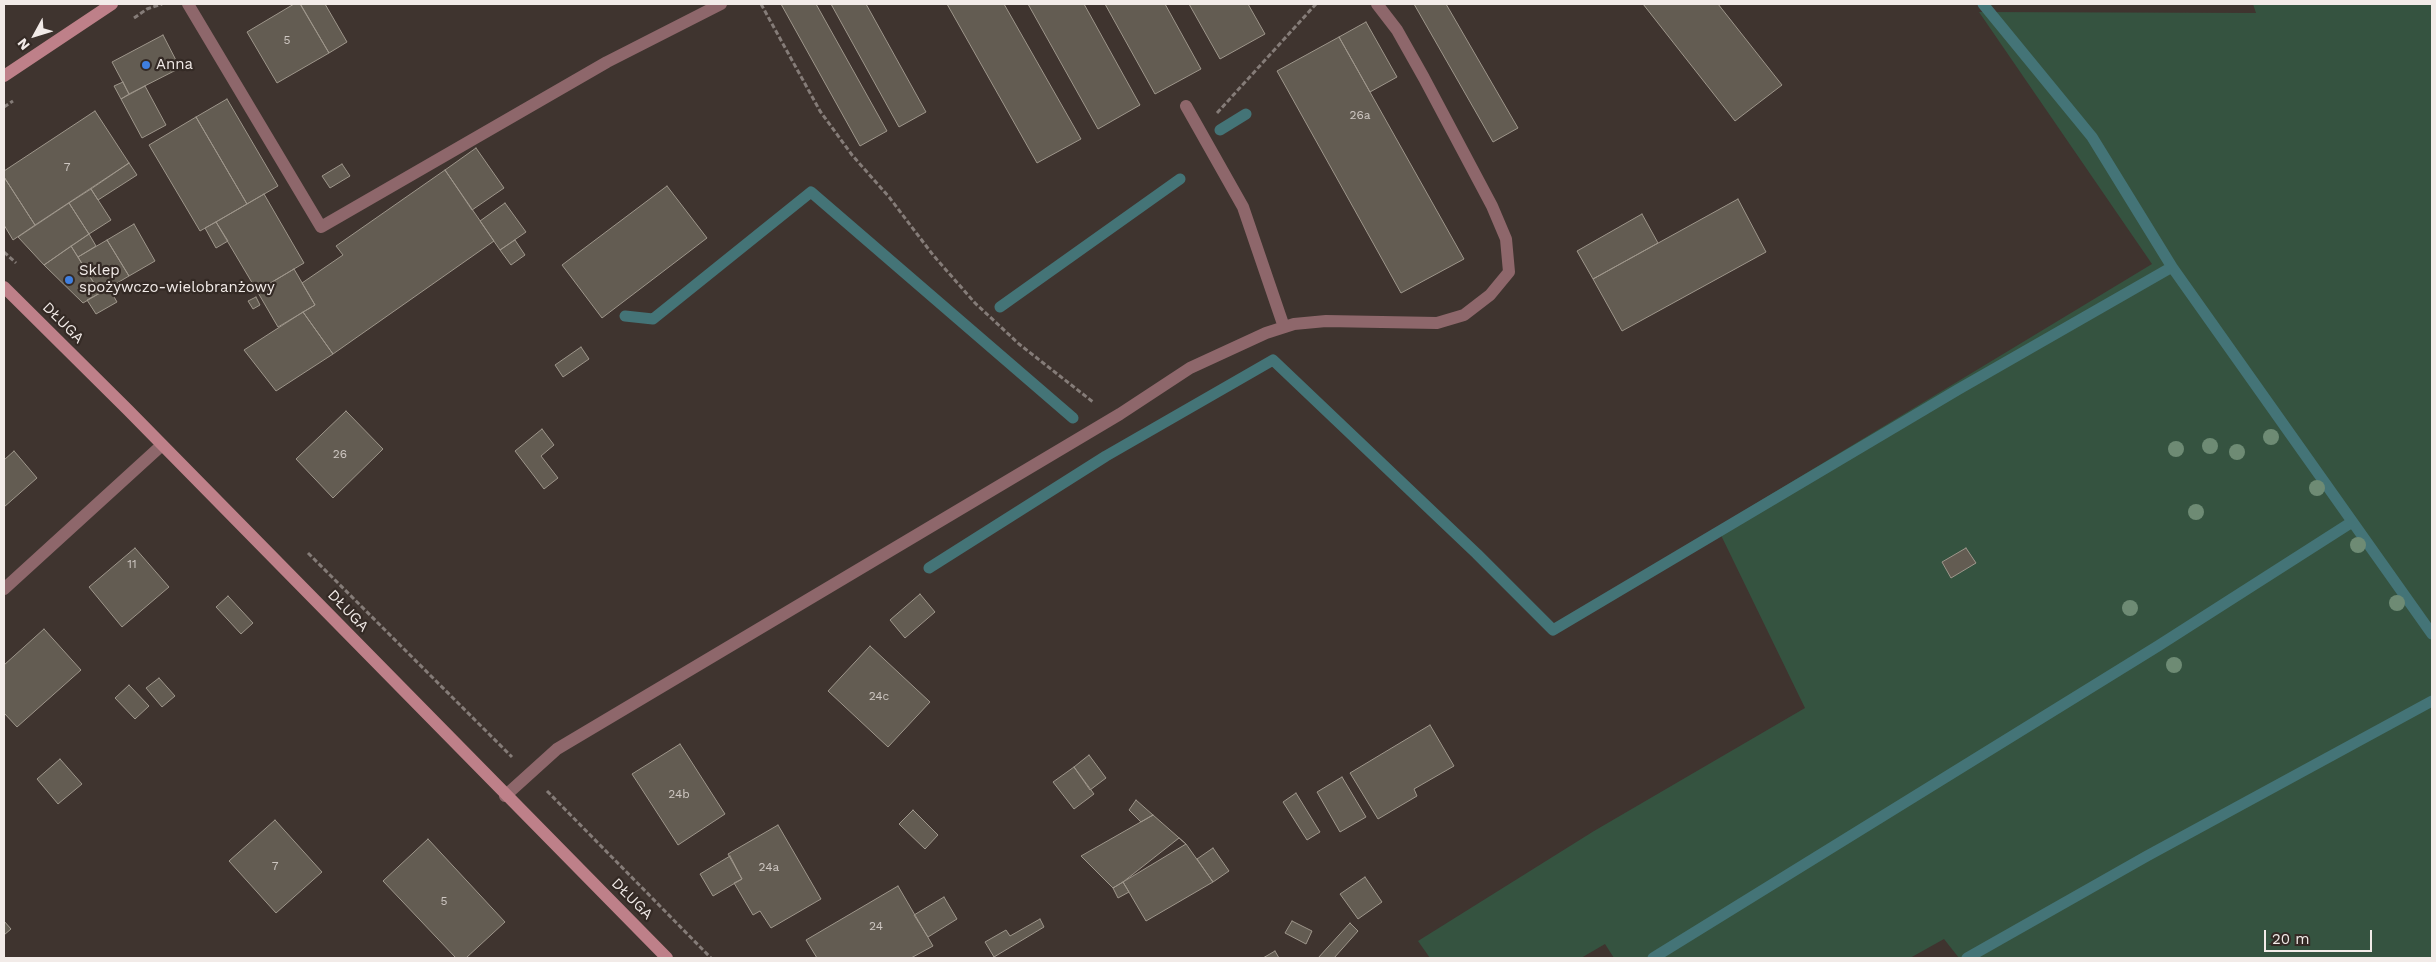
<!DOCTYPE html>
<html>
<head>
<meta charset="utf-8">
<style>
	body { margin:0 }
	#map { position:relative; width:2436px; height:962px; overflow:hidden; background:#3f342f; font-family:"Work Sans",sans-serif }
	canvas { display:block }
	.frame { position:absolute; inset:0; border:5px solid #f2ebe8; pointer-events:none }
	.north { position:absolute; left:10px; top:10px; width:50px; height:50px; -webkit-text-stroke:4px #342a25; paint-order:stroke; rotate:231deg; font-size:14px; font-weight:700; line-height:20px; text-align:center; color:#f2ebe8 }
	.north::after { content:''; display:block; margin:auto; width:18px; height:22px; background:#f2ebe8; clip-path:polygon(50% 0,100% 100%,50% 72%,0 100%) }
	.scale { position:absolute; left:2264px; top:930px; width:108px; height:22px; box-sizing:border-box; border:2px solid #f2ebe8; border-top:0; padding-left:6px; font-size:15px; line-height:18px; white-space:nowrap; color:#f2ebe8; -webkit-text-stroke:4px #342a25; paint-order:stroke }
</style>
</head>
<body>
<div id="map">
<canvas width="2436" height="962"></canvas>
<div class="frame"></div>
<div class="north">N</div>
<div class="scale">20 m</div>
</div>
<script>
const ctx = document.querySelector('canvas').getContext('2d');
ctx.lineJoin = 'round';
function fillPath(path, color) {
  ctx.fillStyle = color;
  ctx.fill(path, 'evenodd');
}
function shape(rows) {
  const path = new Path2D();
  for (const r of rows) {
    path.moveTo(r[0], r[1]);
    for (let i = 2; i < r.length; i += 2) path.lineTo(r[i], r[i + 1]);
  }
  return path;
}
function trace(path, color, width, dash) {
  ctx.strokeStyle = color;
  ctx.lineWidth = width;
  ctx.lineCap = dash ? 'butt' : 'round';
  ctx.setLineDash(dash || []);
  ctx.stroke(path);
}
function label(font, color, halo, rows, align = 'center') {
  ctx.font = font + ' "Work Sans",sans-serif';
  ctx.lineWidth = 4.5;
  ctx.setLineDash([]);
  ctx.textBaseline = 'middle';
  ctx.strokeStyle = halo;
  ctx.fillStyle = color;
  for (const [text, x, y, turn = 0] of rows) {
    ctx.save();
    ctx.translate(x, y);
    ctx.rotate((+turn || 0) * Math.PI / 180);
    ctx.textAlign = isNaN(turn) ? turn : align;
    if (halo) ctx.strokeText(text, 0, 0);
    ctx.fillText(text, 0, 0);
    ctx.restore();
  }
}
const green = shape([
	[2253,4,2432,4,2432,958,1959,958,1944,939,1910,958,1614,958,1605,944,1581,958,1430,958,1418,941,1594,831,1805,708,1717,527,2152,264,1979,12,2256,13]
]);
const stream = shape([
	[1983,4,2092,137,2172,267],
	[1220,130,1246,114],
	[1000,307,1180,179],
	[625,316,653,319,811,192,1073,418],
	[929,568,1106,456,1273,360,1477,554,1553,630,1959,389,2172,267,2432,634],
	[1653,958,2158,646,2352,522],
	[1967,958,2147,856,2432,701]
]);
const building = shape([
	[294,4,300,4,329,53,277,83,247,32,294,4],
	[304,4,325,4,347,42,329,53,301,5,304,4],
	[781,4,816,4,887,131,860,146,781,4],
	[831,4,866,4,926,112,899,127,831,4],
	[947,4,1004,4,1081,139,1037,163,947,4],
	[1028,4,1084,4,1140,105,1098,129,1028,4],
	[1105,4,1165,4,1201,69,1155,94,1105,4],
	[1189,4,1248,4,1265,34,1220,59,1189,4],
	[1414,4,1446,4,1518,128,1493,142,1414,4],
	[1643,4,1718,4,1782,85,1735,121,1643,4],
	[1366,22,1397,77,1370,92,1339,37,1366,22],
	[163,35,180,68,129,94,112,62,163,35],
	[1339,37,1464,259,1401,293,1277,71,1339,37],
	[123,82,129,94,121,99,114,86,123,82],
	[145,86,166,125,142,138,121,99,145,86],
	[227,99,278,186,247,204,196,117,227,99],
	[95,111,129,163,35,225,4,177,4,171,95,111],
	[196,117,247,204,200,231,149,145,196,117],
	[476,148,504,188,472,210,445,170,476,148],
	[129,163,137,175,98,200,91,189,129,163],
	[342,164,350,176,330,188,322,176,342,164],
	[445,170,494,241,333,354,303,312,315,305,302,283,343,255,336,246,445,170],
	[4,177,35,225,13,240,4,225,4,177],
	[667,186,707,238,602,318,562,265,667,186],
	[91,189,111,220,89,234,69,203,91,189],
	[264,194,304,263,257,291,216,222,264,194],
	[1738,199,1766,252,1622,331,1593,279,1738,199],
	[69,203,89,234,44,265,18,237,69,203],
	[505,203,526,232,500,250,480,221,505,203],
	[1642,214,1658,243,1593,279,1577,251,1642,214],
	[216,222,228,241,216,248,205,228,216,222],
	[134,224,155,261,129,276,107,240,134,224],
	[89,234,96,246,78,257,71,246,89,234],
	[107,240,129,276,100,293,78,257,107,240],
	[515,240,525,255,511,265,500,250,515,240],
	[71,246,100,293,83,303,44,265,71,246],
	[294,269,315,305,278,327,257,291,294,269],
	[109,288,117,302,96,314,87,300,109,288],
	[256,297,260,305,253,309,248,301,256,297],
	[303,312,333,354,276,391,244,350,303,312],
	[581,347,589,359,563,377,555,365,581,347],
	[346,411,383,449,333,498,296,459,346,411],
	[542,429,554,445,541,456,558,478,544,489,515,451,542,429],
	[14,451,37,478,4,507,4,460,14,451],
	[135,548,169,587,122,627,89,587,135,548],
	[1966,548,1976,563,1951,578,1942,562,1966,548],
	[920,594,935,612,905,638,890,620,920,594],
	[228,596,253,623,241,634,216,607,228,596],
	[44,629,81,670,17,727,4,713,4,665,44,629],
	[870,646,930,702,888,747,828,691,870,646],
	[159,678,175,696,162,707,146,688,159,678],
	[129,685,149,706,135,719,115,698,129,685],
	[1430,725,1454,766,1414,789,1417,796,1378,819,1350,773,1430,725],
	[680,744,725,814,678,845,632,774,680,744],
	[1089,755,1106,778,1090,790,1074,767,1089,755],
	[60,759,82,784,58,804,37,779,60,759],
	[1074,767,1094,794,1074,809,1053,782,1074,767],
	[1342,777,1366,817,1340,832,1317,792,1342,777],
	[1296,793,1320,832,1307,840,1283,802,1296,793],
	[1136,800,1153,815,1141,822,1129,810,1136,800],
	[913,810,938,835,925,849,899,824,913,810],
	[1153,815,1186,844,1113,888,1081,856,1153,815],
	[275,820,322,872,276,913,229,861,275,820],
	[778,825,821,899,771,928,760,911,753,915,734,883,742,879,728,854,778,825],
	[1179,838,1186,844,1213,882,1146,921,1123,882,1179,838],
	[428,839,505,922,466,958,456,958,383,881,428,839],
	[1213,848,1229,871,1213,882,1197,859,1213,848],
	[730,856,742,879,713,896,700,874,730,856],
	[1365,877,1382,902,1358,919,1340,894,1365,877],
	[1123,882,1129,892,1118,898,1113,888,1123,882],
	[898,886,933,946,911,958,817,958,806,940,898,886],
	[944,897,957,919,928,937,914,915,944,897],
	[1040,919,1044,927,994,957,985,942,1006,930,1010,936,1040,919],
	[4,921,11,929,4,935,4,921],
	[1292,921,1312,931,1306,944,1285,933,1292,921],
	[1350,923,1358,931,1334,958,1318,958,1350,923],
	[1275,951,1279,958,1263,958,1275,951]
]);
const path = shape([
	[761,4,820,111,852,155,889,197,933,255,975,303,1019,344,1093,402],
	[134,18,147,9,162,4],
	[4,107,13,101],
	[1217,113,1316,4],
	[4,252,16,263],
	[308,553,512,757],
	[547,791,711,958]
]);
const lane = shape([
	[188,4,321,227,607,62,721,4],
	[1186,106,1243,207,1284,327],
	[4,589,162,445],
	[505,796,557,749,1120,414,1190,368,1266,333,1294,324,1326,321,1437,323,1464,315,1490,295,1509,272,1506,239,1492,206,1424,78,1397,30,1377,4]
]);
const secondary = shape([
	[4,76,112,4],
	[4,287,128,410,667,958]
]);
const trees = [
	[2271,437],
	[2210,446],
	[2176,449],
	[2237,452],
	[2317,488],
	[2196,512],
	[2358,545],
	[2397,603],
	[2130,608],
	[2174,665]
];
const markers = [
	[146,65,5,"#3f7fe0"],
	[69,280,5,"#3f7fe0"]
];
const numberNames = [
	["5",287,40],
	["26a",1360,115],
	["7",67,167],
	["26",340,454],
	["11",132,564],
	["24c",879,696],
	["24b",679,794],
	["7",275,866],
	["24a",769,867],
	["5",444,901],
	["24",876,926]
];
const poiNames = [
	["Anna",156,65],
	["Sklep",79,271],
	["spożywczo-wielobranżowy",79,288]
];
const streetNames = [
	["DŁUGA",63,323,45],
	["DŁUGA",348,611,46],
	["DŁUGA",632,899,45]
];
fillPath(green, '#355340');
trace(stream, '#447477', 11);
fillPath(building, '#635c52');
trace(building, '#9e968b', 1);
trace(path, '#857c78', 3, [5, 2.5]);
trace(lane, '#8e676b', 12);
trace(secondary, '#be8089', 12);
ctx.fillStyle = '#6e8b74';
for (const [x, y] of trees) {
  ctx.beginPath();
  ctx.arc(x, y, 8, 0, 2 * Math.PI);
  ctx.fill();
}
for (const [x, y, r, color] of markers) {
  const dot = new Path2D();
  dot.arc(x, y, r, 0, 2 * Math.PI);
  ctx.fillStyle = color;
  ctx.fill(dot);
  trace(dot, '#342a25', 2);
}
label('12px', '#cec7c2', null, numberNames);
label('15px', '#f2ebe8', '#342a25', poiNames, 'left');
label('15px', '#f2ebe8', '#342a25', streetNames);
</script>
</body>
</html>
